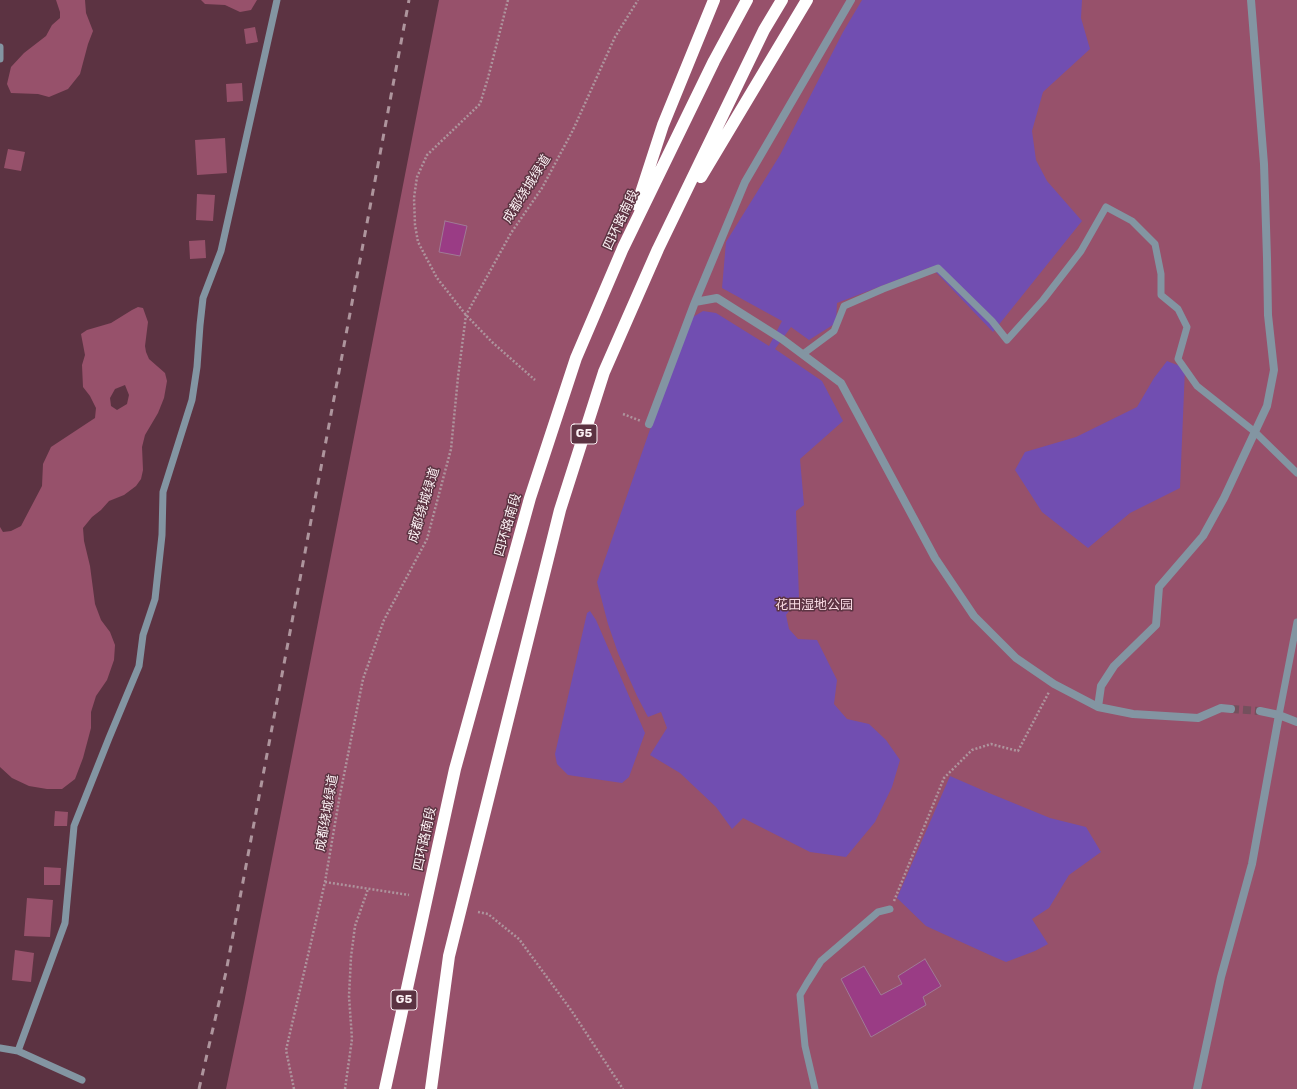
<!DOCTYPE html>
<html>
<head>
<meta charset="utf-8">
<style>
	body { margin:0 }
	canvas { display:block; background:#5c3342 }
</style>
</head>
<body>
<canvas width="1297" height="1089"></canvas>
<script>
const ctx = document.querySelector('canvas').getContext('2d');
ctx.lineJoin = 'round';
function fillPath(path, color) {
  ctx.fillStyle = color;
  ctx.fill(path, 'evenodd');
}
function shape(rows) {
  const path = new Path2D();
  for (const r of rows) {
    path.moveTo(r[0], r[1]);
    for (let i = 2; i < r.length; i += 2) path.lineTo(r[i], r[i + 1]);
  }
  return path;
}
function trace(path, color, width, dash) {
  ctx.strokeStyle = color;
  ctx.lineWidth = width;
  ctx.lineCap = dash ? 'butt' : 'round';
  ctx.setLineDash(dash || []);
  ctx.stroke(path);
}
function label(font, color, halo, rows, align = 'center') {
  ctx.font = font + ' Rubik,"Noto Sans SC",sans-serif';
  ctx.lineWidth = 3;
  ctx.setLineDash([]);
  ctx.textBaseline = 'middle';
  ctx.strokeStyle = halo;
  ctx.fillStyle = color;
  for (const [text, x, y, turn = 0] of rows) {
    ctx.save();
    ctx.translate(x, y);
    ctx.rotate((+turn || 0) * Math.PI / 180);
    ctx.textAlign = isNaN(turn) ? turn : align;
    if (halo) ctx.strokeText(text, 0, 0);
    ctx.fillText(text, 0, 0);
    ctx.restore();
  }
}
const green = shape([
	[56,0,85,0,86,13,93,31,88,44,80,74,68,89,49,97,38,94,11,93,7,84,11,67,24,53,46,36,52,25,60,18,60,12],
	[201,0,257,0,251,10,240,12,225,5,205,4],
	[439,0,1297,0,1297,1089,226,1089,244,1003],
	[255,27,258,42,246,44,244,29],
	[242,83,243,101,227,102,226,84],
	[225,138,227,173,197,175,195,140],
	[8,149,25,152,21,171,4,168],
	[197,194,215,195,213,221,196,220],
	[205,240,206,258,190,259,189,241],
	[138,307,143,308,148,322,145,346,146,352,149,359,165,373,167,381,164,398,158,413,145,435,142,447,143,470,141,479,136,486,124,495,109,501,101,510,92,517,83,528,84,541,90,566,95,604,101,620,110,632,115,645,114,660,107,680,96,696,91,712,91,728,83,758,75,779,62,789,47,789,29,786,12,778,0,767,0,527,3,532,11,531,21,526,42,486,43,464,51,447,95,418,96,408,90,396,83,387,82,365,85,355,81,334,87,330,111,323,132,310],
	[125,385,129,395,127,404,117,410,111,406,110,398,115,389],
	[55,811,68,812,67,826,54,826],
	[44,867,61,868,60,885,44,885],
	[27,898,53,900,50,937,24,936],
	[15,950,34,953,31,982,12,980]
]);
const water = shape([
	[862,0,1082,0,1081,18,1090,49,1043,92,1032,131,1036,160,1047,181,1082,221,993,332,931,267,837,303,836,323,809,340,791,327,775,349,822,381,843,421,800,459,804,505,796,511,799,598,786,615,789,629,798,639,817,640,837,680,834,704,847,719,869,724,886,740,900,760,892,787,875,822,846,857,810,852,743,818,732,829,716,807,680,773,650,755,667,728,661,712,648,717,637,696,618,653,608,624,597,582,688,320,703,311,716,313,769,346,782,321,722,288,726,242,780,155,843,32],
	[1167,361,1185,368,1180,488,1130,513,1088,548,1042,512,1015,470,1025,452,1076,437,1137,407,1154,378],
	[590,611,596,620,645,733,629,777,622,783,568,775,557,764,555,754,587,613],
	[950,776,989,793,1050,818,1086,827,1101,852,1069,875,1049,908,1032,919,1048,944,1035,951,1006,962,992,956,926,926,897,898]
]);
const building = shape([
	[445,221,467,226,460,256,439,252,445,221],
	[925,959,941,986,923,997,926,1005,871,1037,841,979,864,966,881,995,902,984,898,976,925,959]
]);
const streetTunnel = shape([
	[1231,709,1260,711]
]);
const path = shape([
	[508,0,488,78,480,104,427,155,417,177,414,198,415,225,418,242,437,278,466,315,492,342,535,380],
	[623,414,641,421],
	[325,882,409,895],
	[894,901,944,778,972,750,991,744,1018,751,1049,692],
	[478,912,488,914,519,939,571,1010,623,1089],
	[294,1089,286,1050,325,882,339,800,363,679,384,620,427,539,451,449,458,377,466,315,511,233,542,188,573,130,615,37,638,0],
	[345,1089,352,1039,349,996,351,957,355,926,368,889]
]);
const lane = shape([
	[0,47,0,59],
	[803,354,834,331,844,306,883,289,938,268,992,321,1007,340,1043,300,1081,251,1106,207,1132,221,1155,244,1161,274,1161,295,1178,309,1187,327,1178,359,1197,386,1255,432,1297,473],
	[1279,715,1297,622],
	[0,1048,18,1051,82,1080],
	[18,1051,65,923,74,826,109,738,139,666,143,635,155,599,162,535,163,492,192,400,197,367,200,325,203,298,221,251,277,0],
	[815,1089,805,1046,800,995,807,983,821,961,878,912,890,909]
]);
const street = shape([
	[695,302,745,182,851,0],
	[649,424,695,302,717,298,782,339,841,383,935,558,974,616,1016,658,1054,684,1098,707,1133,714,1198,718,1221,708,1231,709],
	[1098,707,1101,686,1114,666,1156,625,1159,587,1203,536,1224,498,1267,406,1274,370,1268,315,1267,258,1264,164,1251,0],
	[1279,715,1297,722],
	[1197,1089,1221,977,1252,864,1279,715,1260,711]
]);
const highway = shape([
	[701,177,807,0],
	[637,205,663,125,714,0],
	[385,1089,455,769,530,498,576,358,623,248,714,61,747,0],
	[431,1089,449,956,560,510,604,372,658,249,764,30,782,0]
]);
const rail = shape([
	[199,1089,226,972,409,0]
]);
const shields = [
	[584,434,26],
	[404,1000,26]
];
const shieldNames = [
	["G5",584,434],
	["G5",404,1000]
];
const streetNames = [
	["成都绕城绿道",527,189,-58],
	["四环路南段",621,220,-65],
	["成都绕城绿道",424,505,-73],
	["四环路南段",508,525,-74],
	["成都绕城绿道",327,813,-80],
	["四环路南段",425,839,-78]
];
const parkNames = [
	["花田湿地公园",814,605]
];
fillPath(green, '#97516b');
fillPath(water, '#714eb1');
fillPath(building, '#9a3c85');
trace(building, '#a07a95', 1);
trace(streetTunnel, '#74505d', 8, [8, 4]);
trace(path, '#ae949d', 2.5, [2, 2]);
trace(lane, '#8395a2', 7);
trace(street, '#8395a2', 8);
trace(highway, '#fff', 12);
trace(rail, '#ae959d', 3, [7, 7]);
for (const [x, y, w] of shields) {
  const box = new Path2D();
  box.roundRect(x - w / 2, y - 10, w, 20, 3);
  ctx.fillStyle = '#5c3342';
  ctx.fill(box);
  trace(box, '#fcf1f4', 1);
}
label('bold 12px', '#fcf1f4', null, shieldNames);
label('13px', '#fcf1f4', '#5c3342', streetNames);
label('13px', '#f8d9e2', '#5c3342', parkNames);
</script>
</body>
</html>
